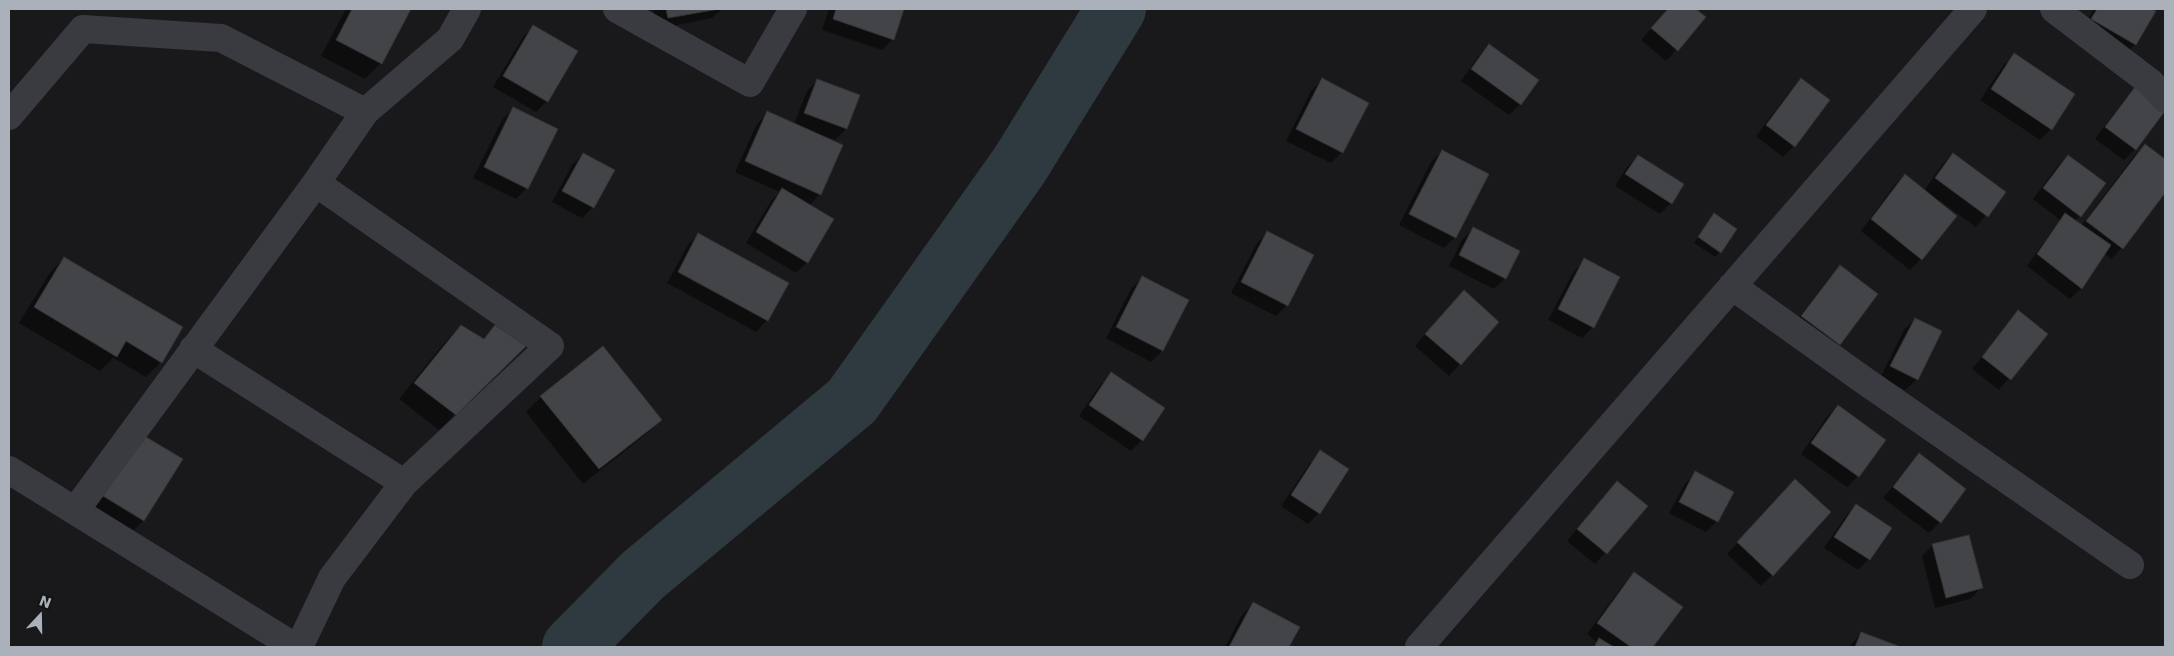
<!DOCTYPE html>
<html>
<head>
<meta charset="utf-8">
<style>
	body { margin:0 }
	#map { position:relative; width:2174px; height:656px; overflow:hidden; background:#19191b; font-family:"DejaVu Sans",sans-serif }
	canvas { display:block }
	.frame { position:absolute; inset:0; border:10px solid #abb1bb; pointer-events:none }
	.north { position:absolute; left:15px; top:591px; width:50px; height:50px; -webkit-text-stroke:4px #141416; paint-order:stroke; rotate:21deg; font-size:14px; font-weight:700; line-height:20px; text-align:center; color:#abb1bb }
	.north::after { content:''; display:block; margin:auto; width:18px; height:22px; background:#abb1bb; clip-path:polygon(50% 0,100% 100%,50% 72%,0 100%) }
</style>
</head>
<body>
<div id="map">
<canvas width="2174" height="656"></canvas>
<div class="frame"></div>
<div class="north">N</div>
</div>
<script>
const ctx = document.querySelector('canvas').getContext('2d');
ctx.lineJoin = 'round';
function fillPath(path, color) {
  ctx.fillStyle = color;
  ctx.fill(path, 'evenodd');
}
function shape(rows) {
  const path = new Path2D();
  for (const r of rows) {
    path.moveTo(r[0], r[1]);
    for (let i = 2; i < r.length; i += 2) path.lineTo(r[i], r[i + 1]);
  }
  return path;
}
function trace(path, color, width, dash) {
  ctx.strokeStyle = color;
  ctx.lineWidth = width;
  ctx.lineCap = dash ? 'butt' : 'round';
  ctx.setLineDash(dash || []);
  ctx.stroke(path);
}
const shadow = shape([
	[346,9,409,9,381,63,365,79,321,56],
	[653,9,722,9,712,18,657,29],
	[829,9,903,9,893,39,882,50,822,30],
	[1668,9,1695,9,1705,17,1666,61,1641,40],
	[2094,9,2149,9,2154,12,2135,44,2124,55,2081,30],
	[534,26,547,101,536,112,493,87,523,37],
	[1489,46,1520,104,1509,115,1461,81,1478,57],
	[2014,55,2051,129,2040,140,1980,100,2003,66],
	[818,80,859,96,846,129,835,140,827,137,826,139,820,194,809,206,807,262,796,273,746,243,771,201,780,192,735,172,757,124,768,113,794,124,807,91],
	[1322,80,1342,152,1331,163,1286,141,1311,91],
	[1801,80,1794,146,1783,157,1756,136,1790,91],
	[2136,88,2165,110,2135,149,2124,160,2095,139,2125,99],
	[513,109,527,188,516,199,473,178,502,120],
	[2145,145,2165,160,2165,191,2122,248,2111,259,2104,253,2081,288,2070,299,2027,266,2060,220,2033,199,2057,167,2068,156,2080,216,2074,221,2081,226,2134,156],
	[1442,151,1488,174,1455,237,1444,248,1399,225,1431,162],
	[583,154,593,207,582,218,552,202,572,165],
	[1953,154,2005,192,1976,227,1940,201,1921,259,1910,270,1861,231,1894,186,1905,175,1924,191,1942,165],
	[1638,156,1671,203,1660,214,1615,186,1627,167],
	[1714,215,1720,252,1715,257,1694,243],
	[1473,229,1505,278,1494,289,1449,266,1462,240],
	[1268,232,1313,256,1287,305,1276,316,1231,293,1257,243],
	[699,234,767,320,756,332,667,283,688,245],
	[64,258,161,362,146,377,113,358,100,371,19,323,49,274],
	[1585,260,1593,327,1582,338,1548,320,1574,271],
	[1840,267,1877,294,1839,344,1828,355,1791,328,1829,278],
	[1142,278,1187,301,1162,351,1151,362,1106,338,1131,289],
	[1453,303,1497,322,1449,376,1415,346],
	[2019,312,2046,334,1999,390,1972,369],
	[1915,319,1917,379,1905,390,1880,378,1904,330],
	[461,326,482,340,496,327,524,346,439,430,399,399,445,342],
	[1112,374,1142,440,1131,451,1079,416,1100,385],
	[541,397,660,420,645,435,583,484,526,412],
	[1838,406,1885,440,1858,476,1847,487,1801,454,1827,417],
	[131,446,181,460,143,521,132,532,93,507],
	[1321,452,1319,513,1308,524,1281,506,1310,463],
	[1919,455,1940,522,1929,533,1883,498],
	[1696,473,1732,493,1717,521,1706,532,1669,513,1685,484],
	[1617,482,1646,506,1595,564,1567,541],
	[1785,492,1772,575,1761,586,1727,554],
	[1856,506,1869,559,1858,570,1824,548,1845,517],
	[1933,545,1981,588,1970,599,1935,608,1922,556],
	[1634,574,1681,607,1652,647,1592,647,1597,642,1587,634,1623,585],
	[1253,604,1298,627,1287,647,1225,647,1242,615],
	[1861,633,1898,647,1849,647]
]);
const river = shape([
	[572,647,643,575,852,401,1019,166,1116,9]
]);
const building = shape([
	[352,9,411,9,382,64,336,40,352,9],
	[666,9,719,9,668,18,666,9],
	[836,9,904,9,894,40,833,19,836,9],
	[1668,9,1696,9,1706,17,1678,51,1651,28,1668,9],
	[2097,9,2151,9,2156,11,2136,45,2091,19,2097,9],
	[533,25,578,51,548,102,503,76,533,25],
	[1489,44,1539,80,1521,105,1471,69,1489,44],
	[2014,53,2075,94,2052,130,1991,89,2014,53],
	[1322,78,1369,103,1343,153,1296,129,1322,78],
	[1801,78,1830,100,1795,147,1766,125,1801,78],
	[817,79,860,95,847,129,804,113,817,79],
	[2135,87,2165,111,2136,150,2105,127,2135,87],
	[513,107,558,129,528,189,484,167,513,107],
	[767,111,843,145,821,195,745,161,767,111],
	[2145,144,2165,159,2165,193,2123,249,2086,221,2145,144],
	[1442,150,1489,174,1456,238,1409,214,1442,150],
	[583,153,615,170,594,208,562,191,583,153],
	[1953,153,2006,192,1988,217,1935,178,1953,153],
	[1638,155,1684,184,1672,204,1625,174,1638,155],
	[2068,155,2106,183,2081,217,2043,188,2068,155],
	[1905,174,1957,216,1922,260,1871,219,1905,174],
	[782,188,834,219,808,263,756,232,782,188],
	[1714,213,1737,229,1721,253,1698,237,1714,213],
	[2065,213,2111,245,2082,289,2037,254,2065,213],
	[1473,227,1520,251,1506,279,1459,255,1473,227],
	[1267,231,1314,255,1288,306,1241,282,1267,231],
	[698,233,789,283,768,321,678,272,698,233],
	[64,257,183,327,162,363,126,341,117,357,34,307,64,257],
	[1584,258,1620,277,1594,328,1558,309,1584,258],
	[1840,265,1878,294,1840,345,1801,316,1840,265],
	[1142,276,1189,300,1163,351,1116,327,1142,276],
	[1464,290,1499,322,1461,365,1425,334,1464,290],
	[2018,310,2048,334,2011,380,1982,357,2018,310],
	[1915,318,1942,331,1918,380,1890,366,1915,318],
	[461,325,484,339,495,325,526,346,456,415,414,383,461,325],
	[603,346,662,420,599,469,540,396,603,346],
	[1111,372,1165,408,1143,441,1089,405,1111,372],
	[1838,405,1886,440,1859,477,1811,443,1838,405],
	[141,434,183,459,144,521,103,496,141,434],
	[1320,450,1349,469,1320,514,1291,495,1320,450],
	[1919,453,1966,489,1941,523,1893,487,1919,453],
	[1695,471,1734,492,1718,522,1679,502,1695,471],
	[1795,479,1831,512,1773,576,1737,542,1795,479],
	[1617,481,1648,506,1607,554,1577,529,1617,481],
	[1856,504,1892,528,1870,560,1834,537,1856,504],
	[1969,535,1983,588,1946,598,1932,544,1969,535],
	[1634,572,1683,607,1653,647,1631,647,1597,623,1634,572],
	[1253,602,1300,627,1289,647,1229,647,1253,602],
	[1861,632,1901,647,1855,647,1861,632],
	[1599,638,1614,647,1594,647,1599,638]
]);
const minor = shape([
	[617,9,750,83,793,9],
	[2054,9,2151,83,2165,99],
	[9,116,83,29,221,38,365,112,450,39,467,9],
	[316,183,365,112],
	[1732,286,1862,379,2130,565],
	[193,349,404,483],
	[9,470,295,647],
	[75,511,316,183,550,346,404,483,332,578,299,647],
	[1419,647,1973,9]
]);
fillPath(shadow, '#0007');
trace(river, '#2e3a40', 60);
fillPath(building, '#434448');
trace(building, '#333337', 1);
trace(minor, '#393b40', 28);
</script>
</body>
</html>
